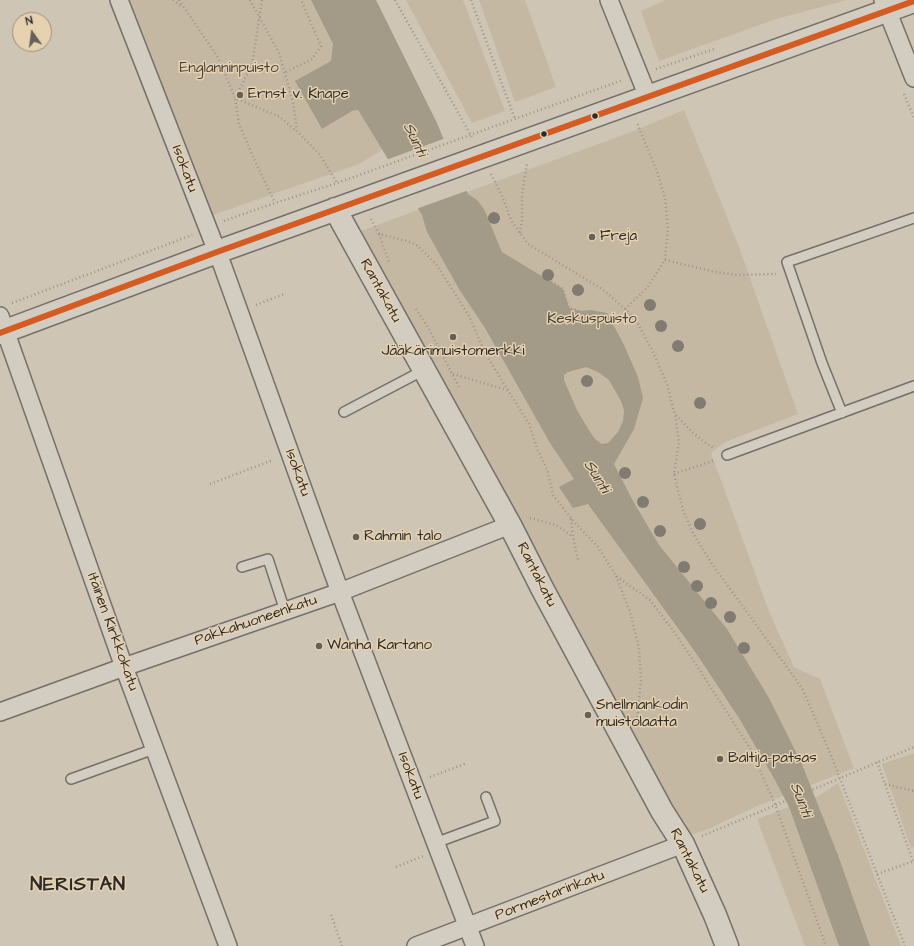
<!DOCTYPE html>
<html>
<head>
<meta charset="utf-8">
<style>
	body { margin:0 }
	#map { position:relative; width:914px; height:946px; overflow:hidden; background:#cfc5b4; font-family:"Architects Daughter",sans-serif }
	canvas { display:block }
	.north { position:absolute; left:12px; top:12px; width:40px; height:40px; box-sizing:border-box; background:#e6d2b0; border:1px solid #9b8f7b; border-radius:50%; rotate:346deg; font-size:11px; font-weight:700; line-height:16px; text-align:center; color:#2b2b2b }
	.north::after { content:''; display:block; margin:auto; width:14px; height:18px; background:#64615b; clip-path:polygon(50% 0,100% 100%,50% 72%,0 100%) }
</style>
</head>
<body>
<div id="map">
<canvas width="914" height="946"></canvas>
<div class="north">N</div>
</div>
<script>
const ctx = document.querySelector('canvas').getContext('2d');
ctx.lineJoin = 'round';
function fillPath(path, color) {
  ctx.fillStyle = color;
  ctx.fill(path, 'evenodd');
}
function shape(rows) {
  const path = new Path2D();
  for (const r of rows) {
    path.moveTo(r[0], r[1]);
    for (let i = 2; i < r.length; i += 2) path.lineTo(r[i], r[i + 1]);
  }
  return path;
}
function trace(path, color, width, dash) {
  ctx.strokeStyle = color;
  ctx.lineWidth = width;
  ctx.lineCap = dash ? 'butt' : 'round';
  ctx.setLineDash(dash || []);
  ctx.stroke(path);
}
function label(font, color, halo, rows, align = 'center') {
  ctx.font = font + ' "Architects Daughter",sans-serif';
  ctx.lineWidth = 3;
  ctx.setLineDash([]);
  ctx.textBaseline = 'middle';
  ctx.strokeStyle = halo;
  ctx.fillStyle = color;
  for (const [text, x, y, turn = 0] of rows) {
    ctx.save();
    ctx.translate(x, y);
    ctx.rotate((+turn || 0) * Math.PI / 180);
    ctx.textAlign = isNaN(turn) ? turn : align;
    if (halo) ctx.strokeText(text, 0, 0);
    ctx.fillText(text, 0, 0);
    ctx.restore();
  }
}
const green = shape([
	[129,0,311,0,333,44,331,61,296,81,352,111,358,110,382,150,359,164,213,215],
	[406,0,463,0,505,111,472,123],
	[479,0,525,0,556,87,515,102],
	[666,0,847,0,776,19,659,61,641,11],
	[684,110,739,247,798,414,725,442,711,453,770,614,794,667,820,679,854,768,755,807,706,830,686,836,358,232,631,132],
	[914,753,914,847,911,848,882,764],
	[838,783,867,857,901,946,870,946,838,855,815,798],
	[789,807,839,946,805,946,757,819]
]);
const water = shape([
	[311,0,376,0,437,123,453,162,468,194,477,200,484,209,502,252,563,289,569,308,580,311,591,310,607,313,624,345,638,377,643,398,634,429,614,464,633,501,659,545,727,629,769,698,801,762,838,855,870,946,839,946,789,807,775,780,739,718,696,653,588,504,573,508,559,487,574,479,550,443,485,328,459,289,427,232,422,215,358,110,352,111,322,129,295,81,331,61,333,44],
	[586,367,598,372,609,380,621,401,624,410,623,421,618,432,608,443,602,444,595,439,590,432,577,410,564,380,564,375,568,372]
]);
const pier = shape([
	[446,138,469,190,416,209,386,160]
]);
const path = shape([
	[173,0,181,6],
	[179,0,219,59,235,98,280,117,296,131],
	[250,0,279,53,293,102,297,131,320,155,337,183],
	[262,0,252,65,235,98,239,124,255,161,275,203],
	[395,0,473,139],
	[471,0,515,119],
	[656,69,714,49],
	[286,72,312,59,321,46,301,0],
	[904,94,914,118],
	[491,174,502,196,511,220,528,244,602,289,625,309,637,322,652,350,667,384,675,415,679,442,674,474,683,510,694,535,712,564,802,688,830,753,905,946],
	[371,219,379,234,407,241,418,246,436,264,469,316,485,353,529,424,538,451,547,469,553,495,573,521,598,547,616,576,650,600,674,632,693,660,750,748,775,804,826,946],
	[224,221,275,203,337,183,623,80],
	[520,233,522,220,522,195,527,163],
	[379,234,389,262],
	[665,260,715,272,738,275,776,274],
	[548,279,563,289,569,308,580,311],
	[12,303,192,235],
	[256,305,284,294],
	[416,309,429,329,460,389],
	[625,309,647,288,665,260,668,228,665,199,658,174,637,123],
	[453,374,510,391],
	[676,415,691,431,707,444,714,448],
	[674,474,715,460],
	[210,484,273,460],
	[530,518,556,525,573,537],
	[571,519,573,537,578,560],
	[616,576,630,612,639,648,641,680,637,719],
	[877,762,913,861],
	[430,777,467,763],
	[885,784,914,791],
	[702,836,914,747],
	[396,867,423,856],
	[877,874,914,861],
	[331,915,342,946]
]);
const lane = shape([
	[344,412,424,370],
	[842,413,822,363,787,262,914,218],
	[727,455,914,386],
	[242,567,268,559,285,611],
	[71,779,154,749],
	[435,843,495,821,486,797]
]);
const street = shape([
	[119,0,223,267,340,592,475,946],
	[609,0,648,97],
	[883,0,914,78],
	[0,316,124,667,228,946],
	[0,712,124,667,340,592,510,525],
	[416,946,683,844]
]);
const secondary = shape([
	[335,209,510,525,543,590,662,811,683,844,715,915,727,946],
	[0,333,217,252,914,1]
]);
const bus1 = shape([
	[0,333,217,252,914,1]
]);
const trees = [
	[494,218],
	[548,275],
	[578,290],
	[650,305],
	[661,326],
	[678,346],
	[587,381],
	[700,403],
	[625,473],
	[643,502],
	[700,524],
	[660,531],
	[684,567],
	[697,586],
	[711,603],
	[730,617],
	[744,648]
];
const markers = [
	[240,95,4,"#64615b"],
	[595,116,3.5,"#2b2b2b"],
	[544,134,3.5,"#2b2b2b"],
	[592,237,4,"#64615b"],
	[453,337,4,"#64615b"],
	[356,537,4,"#64615b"],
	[319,646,4,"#64615b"],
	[588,715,4,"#64615b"],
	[720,759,4,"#64615b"]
];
const parkNames = [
	["Englanninpuisto",229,69],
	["Keskuspuisto",592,320]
];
const poiNames = [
	["Ernst v. Knape",248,95],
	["Freja",600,237],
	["Jääkärimuistomerkki",453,352,"center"],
	["Rahmin talo",364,537],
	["Wanha Kartano",327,646],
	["Snellmankodin",596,706],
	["muistolaatta",596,723],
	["Baltija-patsas",728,759]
];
const streetNames = [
	["Isokatu",184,169,69],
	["Rantakatu",380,291,61],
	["Isokatu",297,473,70],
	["Rantakatu",536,575,63],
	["Pakkahuoneenkatu",256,621,-19],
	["Itäinen Kirkkokatu",112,632,70],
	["Isokatu",410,776,69],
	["Rantakatu",689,861,63],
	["Pormestarinkatu",550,896,-21]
];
const waterNames = [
	["Sunti",414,140,64],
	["Sunti",596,477,58],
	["Sunti",800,800,69]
];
const districtNames = [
	["NERISTAN",78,886]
];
fillPath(green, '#c5b8a2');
fillPath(water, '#a49a88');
fillPath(pier, '#cfc5b4');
trace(lane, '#757069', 12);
trace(street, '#757069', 20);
trace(secondary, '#757069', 25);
trace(path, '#9a958c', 2.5, [1, 3]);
trace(lane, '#d3ccc0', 9);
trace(street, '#d3ccc0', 17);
trace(secondary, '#d3ccc0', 22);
trace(bus1, '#d45c23', 6);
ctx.fillStyle = '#817b71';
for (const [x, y] of trees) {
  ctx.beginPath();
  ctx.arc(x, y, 6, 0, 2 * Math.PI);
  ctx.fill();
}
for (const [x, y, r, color] of markers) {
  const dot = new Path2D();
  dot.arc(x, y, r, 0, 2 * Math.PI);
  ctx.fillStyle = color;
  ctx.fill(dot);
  trace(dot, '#e6d2b0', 1.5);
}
label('15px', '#413f3b', '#e6d2b0', parkNames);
label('15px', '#2b2b2b', '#e6d2b0', poiNames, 'left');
label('15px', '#2b2b2b', '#e6d2b0', streetNames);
label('italic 16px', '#45423e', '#e6d2b0', waterNames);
ctx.letterSpacing = '1px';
label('bold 19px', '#2b2b2b', '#e6d2b0', districtNames);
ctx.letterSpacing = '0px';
</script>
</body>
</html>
